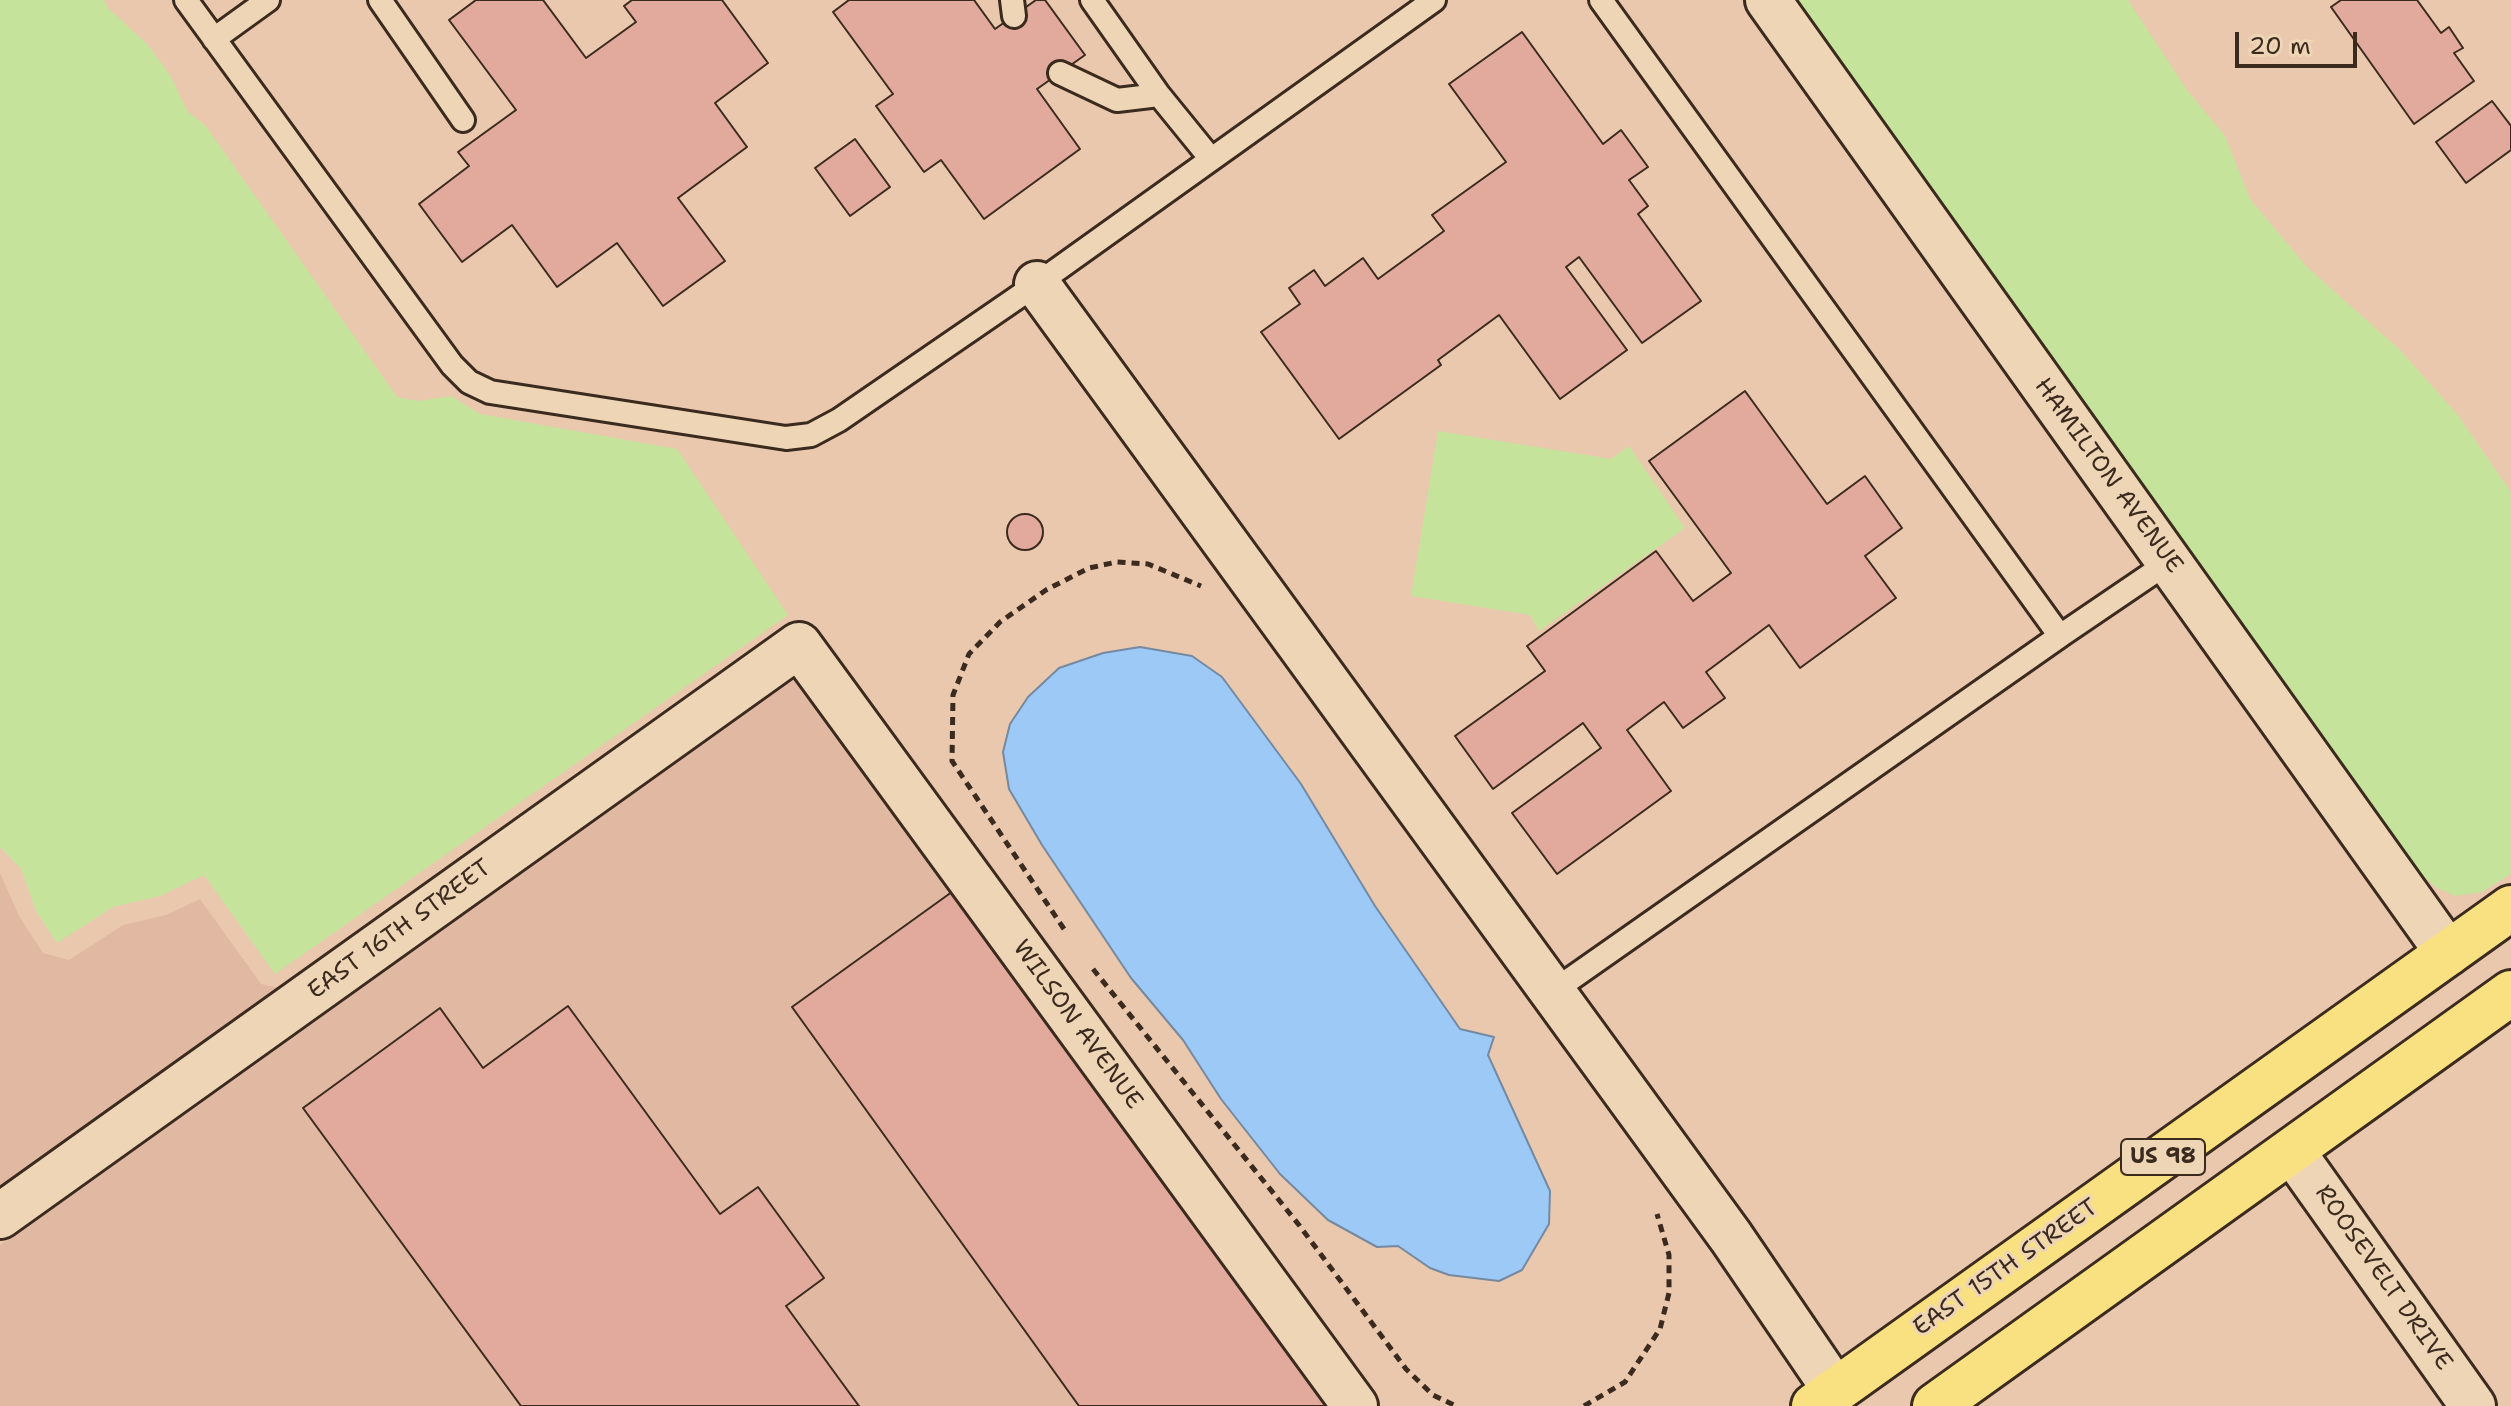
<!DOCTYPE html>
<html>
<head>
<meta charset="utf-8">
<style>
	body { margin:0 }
	#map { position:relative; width:2511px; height:1406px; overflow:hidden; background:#eac8ae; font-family:"Shantell Sans",sans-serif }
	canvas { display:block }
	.scale { position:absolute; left:2235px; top:32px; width:122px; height:36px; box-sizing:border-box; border:4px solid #3b2a1e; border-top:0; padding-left:10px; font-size:24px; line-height:28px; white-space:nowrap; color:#3b2a1e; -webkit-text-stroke:6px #eed5b6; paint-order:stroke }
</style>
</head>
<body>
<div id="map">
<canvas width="2511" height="1406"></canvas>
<div class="scale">20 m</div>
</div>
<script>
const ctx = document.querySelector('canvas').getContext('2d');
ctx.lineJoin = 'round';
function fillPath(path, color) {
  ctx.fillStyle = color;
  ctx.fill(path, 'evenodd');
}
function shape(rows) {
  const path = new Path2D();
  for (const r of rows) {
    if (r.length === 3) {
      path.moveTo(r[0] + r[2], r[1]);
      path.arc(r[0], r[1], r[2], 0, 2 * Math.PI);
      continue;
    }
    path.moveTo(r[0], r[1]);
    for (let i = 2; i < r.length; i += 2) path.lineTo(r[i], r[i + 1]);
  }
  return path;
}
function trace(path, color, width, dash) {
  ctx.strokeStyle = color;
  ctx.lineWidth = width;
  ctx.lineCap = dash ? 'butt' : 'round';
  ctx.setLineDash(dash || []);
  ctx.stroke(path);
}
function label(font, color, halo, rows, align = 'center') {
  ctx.font = font + ' "Shantell Sans",sans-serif';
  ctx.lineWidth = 6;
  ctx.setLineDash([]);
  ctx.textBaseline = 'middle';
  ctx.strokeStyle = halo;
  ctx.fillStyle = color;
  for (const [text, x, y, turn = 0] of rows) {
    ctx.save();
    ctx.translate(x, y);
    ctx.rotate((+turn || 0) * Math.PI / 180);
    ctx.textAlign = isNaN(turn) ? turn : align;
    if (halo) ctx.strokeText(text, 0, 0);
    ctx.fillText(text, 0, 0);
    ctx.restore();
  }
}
const built = shape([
	[797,676,1329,1406,0,1406,0,1245],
	[0,873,19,916,43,953,69,960,123,925,166,915,200,899,261,984,279,988,0,1187]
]);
const green = shape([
	[0,0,104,0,108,8,147,44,170,75,188,112,205,125,397,397,418,401,451,396,480,414,677,449,788,615,275,974,204,875,160,896,113,907,57,943,36,911,21,869,0,847],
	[1797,0,2128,0,2187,90,2225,136,2250,199,2307,267,2400,350,2457,414,2511,492,2511,874,2482,892,2455,896,2437,888,2411,866,1800,11],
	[1438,431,1611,459,1629,446,1685,528,1539,631,1530,615,1411,596]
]);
const water = shape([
	[1140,647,1192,656,1222,677,1301,784,1375,906,1460,1029,1494,1037,1488,1055,1550,1191,1549,1224,1522,1270,1499,1281,1449,1275,1430,1268,1398,1246,1377,1247,1328,1220,1280,1174,1221,1099,1183,1040,1131,978,1042,845,1009,789,1003,752,1010,724,1028,697,1059,668,1103,653,1140,647]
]);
const building = shape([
	[476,0,543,0,586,58,636,22,624,6,632,0,722,0,768,63,715,103,747,147,678,198,725,261,663,306,617,243,557,287,512,225,462,262,419,204,469,166,458,152,516,110,449,20,476,0],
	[849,0,974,0,995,29,1036,0,1045,0,1085,55,1037,89,1080,149,984,219,941,160,924,172,876,106,893,94,833,12,849,0],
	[2341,0,2417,0,2441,33,2449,27,2463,48,2454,53,2474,81,2414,124,2331,7,2341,0],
	[1522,32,1603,144,1621,130,1648,167,1629,180,1648,206,1638,214,1701,301,1642,343,1579,257,1566,267,1627,350,1560,399,1499,315,1438,360,1441,365,1339,439,1261,332,1300,304,1289,288,1314,270,1325,286,1363,258,1378,279,1444,231,1432,215,1506,162,1449,84,1522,32],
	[2492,101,2511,126,2511,150,2466,183,2436,142,2492,101],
	[855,139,890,187,850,216,815,168,855,139],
	[1745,391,1827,504,1865,476,1902,528,1865,556,1896,598,1800,668,1769,625,1706,672,1725,698,1683,728,1664,702,1627,730,1671,791,1557,874,1512,813,1601,748,1583,723,1493,789,1455,736,1545,671,1527,646,1656,551,1693,601,1731,573,1649,461,1745,391],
	[1025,532,18],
	[956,889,1328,1406,1079,1406,792,1007,956,889],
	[568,1006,720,1214,758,1187,824,1278,786,1306,859,1406,521,1406,303,1108,440,1008,483,1068,568,1006]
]);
const path = shape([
	[1064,929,952,761,953,695,969,654,1000,622,1046,590,1089,568,1117,562,1148,564,1201,586],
	[1093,969,1299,1225,1406,1369,1433,1395,1456,1406],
	[1584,1406,1625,1382,1660,1329,1669,1293,1669,1255,1657,1214]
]);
const service = shape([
	[186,0,452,365,469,382,490,392,786,438,811,435,839,420,1037,284,1434,0],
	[380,0,463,120],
	[1012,0,1014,16],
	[1092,0,1159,95,1211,159],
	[214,39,268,0],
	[1060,73,1117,100,1159,95],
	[2060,636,2169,562],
	[1552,992,2060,636,1601,0]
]);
const minor = shape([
	[1768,0,2448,953],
	[1037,284,1731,1237,1835,1390],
	[2292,1151,2473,1406],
	[0,1216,799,645,1355,1406]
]);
const primary = shape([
	[1814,1406,2511,908],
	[1935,1406,2511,993]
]);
const shields = [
	[2163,1157,84]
];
const shieldNames = [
	["US 98",2163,1157]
];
const streetNames = [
	["HAMILTON AVENUE",2108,476,54],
	["EAST 16TH STREET",400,930,-36],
	["WILSON AVENUE",1077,1025,54],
	["EAST 15TH STREET",2006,1268,-35],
	["ROOSEVELT DRIVE",2383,1278,55]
];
fillPath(built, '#e1b9a3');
fillPath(green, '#c5e39b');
fillPath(water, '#9cc9f6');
trace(water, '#7589a0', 2);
fillPath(building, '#e2a99d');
trace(building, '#3b2a1e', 2);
trace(service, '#3b2a1e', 28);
trace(minor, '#3b2a1e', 50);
trace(primary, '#3b2a1e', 50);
trace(path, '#3b2a1e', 5, [8, 6]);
trace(service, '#eed5b6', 22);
trace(minor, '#eed5b6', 44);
trace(primary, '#f9e181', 44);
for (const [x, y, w] of shields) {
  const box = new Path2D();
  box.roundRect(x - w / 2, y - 18, w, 36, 6);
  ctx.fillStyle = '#eed5b6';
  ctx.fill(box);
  trace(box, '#3b2a1e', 2);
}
label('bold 22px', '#3b2a1e', null, shieldNames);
label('24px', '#3b2a1e', '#eed5b6', streetNames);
</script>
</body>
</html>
